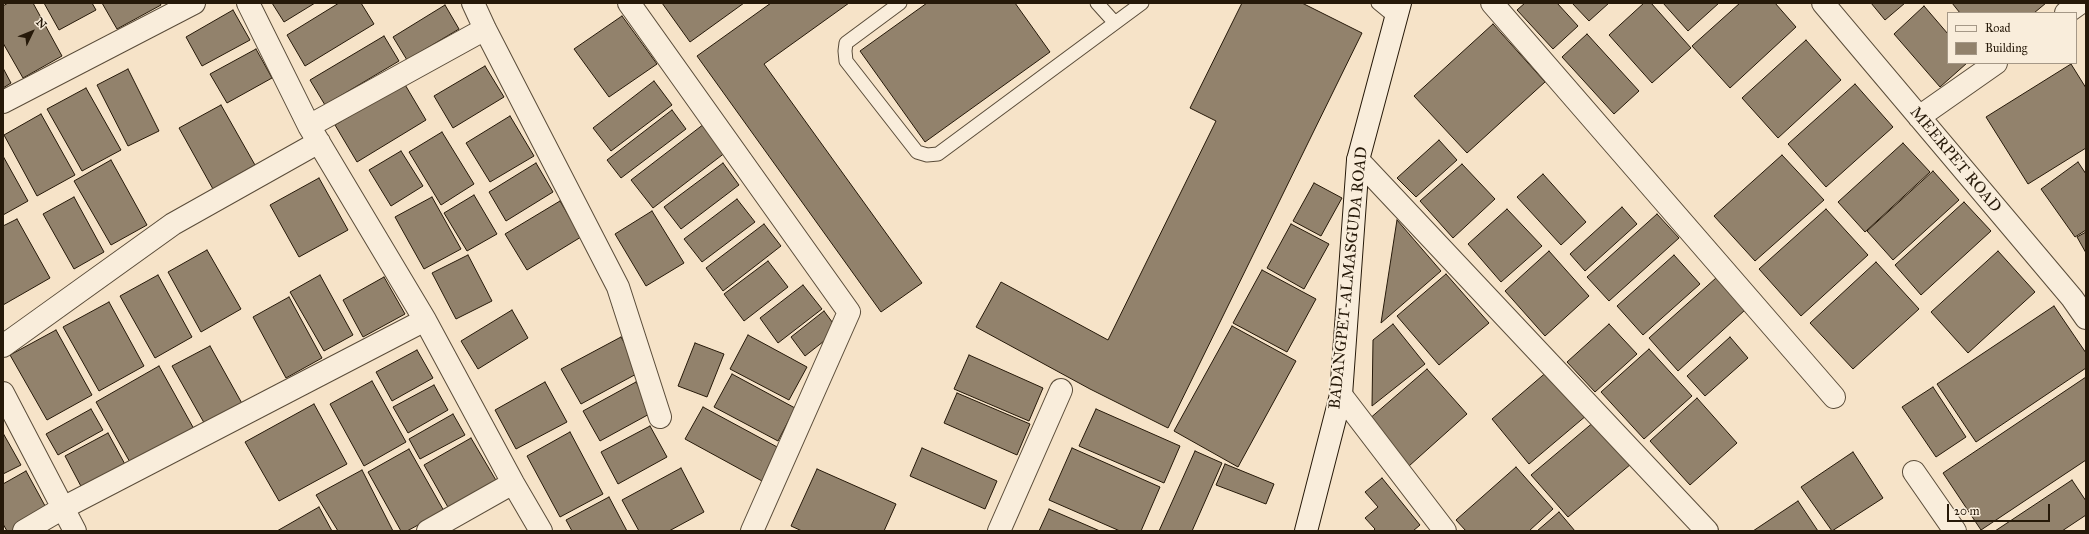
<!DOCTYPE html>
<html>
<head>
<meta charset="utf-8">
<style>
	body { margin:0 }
	#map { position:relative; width:2089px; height:534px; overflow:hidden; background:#f6e3c8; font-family:"IM FELL Great Primer",serif }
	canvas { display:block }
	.frame { position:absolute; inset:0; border:4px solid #261909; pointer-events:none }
	.legend { position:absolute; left:1947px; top:12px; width:130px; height:52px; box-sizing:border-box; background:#f9eddb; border:1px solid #a59887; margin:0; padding:5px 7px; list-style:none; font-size:12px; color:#261909 }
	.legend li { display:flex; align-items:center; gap:8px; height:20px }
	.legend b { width:20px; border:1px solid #a59887 }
	.north { position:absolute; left:12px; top:12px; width:40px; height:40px; -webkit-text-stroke:3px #f9eddb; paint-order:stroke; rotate:47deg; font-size:11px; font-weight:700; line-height:16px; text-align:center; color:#261909 }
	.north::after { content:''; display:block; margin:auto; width:14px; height:18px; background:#261909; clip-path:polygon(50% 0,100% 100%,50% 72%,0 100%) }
	.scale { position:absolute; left:1947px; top:504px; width:103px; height:18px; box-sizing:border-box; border:2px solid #261909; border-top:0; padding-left:5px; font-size:12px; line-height:14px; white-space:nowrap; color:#261909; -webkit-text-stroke:3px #f9eddb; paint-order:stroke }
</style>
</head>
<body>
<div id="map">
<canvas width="2089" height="534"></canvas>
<div class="frame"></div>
<ul class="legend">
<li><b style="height:5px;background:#f9eddb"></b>Road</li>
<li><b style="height:11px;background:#92826c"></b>Building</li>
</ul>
<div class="north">N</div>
<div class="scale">20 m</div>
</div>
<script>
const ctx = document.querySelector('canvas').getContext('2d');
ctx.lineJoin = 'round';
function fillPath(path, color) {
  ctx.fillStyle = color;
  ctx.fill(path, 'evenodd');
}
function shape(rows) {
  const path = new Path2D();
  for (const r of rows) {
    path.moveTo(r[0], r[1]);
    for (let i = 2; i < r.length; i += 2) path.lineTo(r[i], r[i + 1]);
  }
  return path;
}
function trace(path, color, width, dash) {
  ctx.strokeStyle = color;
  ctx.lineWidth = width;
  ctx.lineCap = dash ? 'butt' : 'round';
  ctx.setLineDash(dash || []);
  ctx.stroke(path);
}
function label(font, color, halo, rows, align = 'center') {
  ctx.font = font + ' "IM FELL Great Primer",serif';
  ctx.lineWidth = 4;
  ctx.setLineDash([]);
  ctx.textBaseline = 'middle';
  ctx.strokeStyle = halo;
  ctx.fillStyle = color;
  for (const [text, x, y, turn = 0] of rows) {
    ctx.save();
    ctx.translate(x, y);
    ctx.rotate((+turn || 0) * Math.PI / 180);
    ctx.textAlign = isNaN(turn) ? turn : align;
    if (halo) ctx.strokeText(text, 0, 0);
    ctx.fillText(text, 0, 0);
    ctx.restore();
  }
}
const building = shape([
	[8,3,33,3,62,56,23,78,3,43,3,6,8,3],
	[44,3,92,3,96,10,59,30,44,3],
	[102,3,160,3,161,5,117,29,102,3],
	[272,3,315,3,284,22,272,3],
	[339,3,361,3,374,24,305,66,287,35,339,3],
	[662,3,744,3,690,42,662,3],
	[771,3,849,3,764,64,922,283,881,312,697,56,771,3],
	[927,3,1015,3,1050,52,925,142,860,51,927,3],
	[1242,3,1302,3,1362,33,1168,428,1090,389,976,327,1001,282,1108,340,1216,121,1190,108,1242,3],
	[1525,3,1557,3,1578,26,1553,49,1517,10,1525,3],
	[1572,3,1609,3,1589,21,1572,3],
	[1644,3,1651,3,1691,48,1652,83,1609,35,1644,3],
	[1663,3,1719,3,1688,31,1663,3],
	[1740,3,1775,3,1796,27,1730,88,1692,46,1740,3],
	[1871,3,1905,3,1885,20,1871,3],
	[1952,3,2046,3,2034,13,1960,13,1952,3],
	[445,5,459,29,407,60,393,37,445,5],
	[1924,6,1948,34,1948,63,1967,63,1940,87,1894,34,1924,6],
	[233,10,250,40,202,66,186,37,233,10],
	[622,16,657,64,609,97,574,49,622,16],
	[1493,24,1545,82,1467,153,1414,96,1493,24],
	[1587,34,1639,91,1614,114,1562,57,1587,34],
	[384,36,399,61,325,105,310,80,384,36],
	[1806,40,1841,80,1778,138,1742,98,1806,40],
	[256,49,272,78,227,103,210,74,256,49],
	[2071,64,2086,88,2086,148,2028,184,1986,117,2071,64],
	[485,66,504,97,453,128,434,96,485,66],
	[3,68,11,83,3,88,3,68],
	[128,69,159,131,128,146,97,85,128,69],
	[654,81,672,105,611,151,593,128,654,81],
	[404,83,426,120,357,162,335,125,404,83],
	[1855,84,1893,127,1826,187,1788,144,1855,84],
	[86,88,121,150,82,171,47,109,86,88],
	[221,105,255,165,213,189,179,128,221,105],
	[672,110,686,129,621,178,607,160,672,110],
	[41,114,75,175,37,196,4,135,41,114],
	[510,116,534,156,490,182,466,143,510,116],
	[704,124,726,152,653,208,631,180,704,124],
	[442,132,474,184,441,205,409,152,442,132],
	[1439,140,1457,160,1416,197,1397,178,1439,140],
	[1903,143,1930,172,1865,232,1838,202,1903,143],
	[401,151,423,186,391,206,369,170,401,151],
	[1782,155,1824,200,1755,261,1714,216,1782,155],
	[3,156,28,201,3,215,3,156],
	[111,160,147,225,111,245,74,181,111,160],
	[2078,162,2086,174,2086,230,2075,237,2041,189,2078,162],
	[536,163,553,192,506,221,489,192,536,163],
	[723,163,739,185,681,229,664,207,723,163],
	[1462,164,1495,199,1453,238,1420,201,1462,164],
	[1933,171,1959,200,1893,260,1867,231,1933,171],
	[1543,174,1586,222,1561,245,1517,197,1543,174],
	[319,178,348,230,299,257,270,205,319,178],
	[1314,183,1342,198,1321,236,1293,221,1314,183],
	[474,195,497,234,467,251,444,213,474,195],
	[74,197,104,252,74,269,43,214,74,197],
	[432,197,461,249,424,269,395,217,432,197],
	[737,199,755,222,702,262,684,239,737,199],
	[560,201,581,237,527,270,505,234,560,201],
	[1964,202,1991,231,1921,295,1895,265,1964,202],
	[1622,207,1637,224,1585,271,1570,254,1622,207],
	[1507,209,1542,246,1501,282,1468,244,1507,209],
	[1826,209,1868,255,1801,316,1759,269,1826,209],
	[652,211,684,263,646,286,615,234,652,211],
	[1657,214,1679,238,1609,301,1587,277,1657,214],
	[17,219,50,278,3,305,3,226,17,219],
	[1397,220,1441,271,1381,323,1397,220],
	[764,224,781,246,723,291,706,268,764,224],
	[1291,224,1329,244,1304,289,1267,268,1291,224],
	[2086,232,2086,253,2077,237,2086,232],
	[207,250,241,309,201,332,168,272,207,250],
	[1549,251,1589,296,1545,336,1505,291,1549,251],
	[1998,251,2035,292,1968,353,1931,312,1998,251],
	[468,255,492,301,456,319,432,273,468,255],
	[1674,255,1700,284,1643,335,1617,306,1674,255],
	[768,261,788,287,744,321,724,294,768,261],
	[1876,262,1919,309,1853,369,1810,323,1876,262],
	[1262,270,1316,299,1287,352,1233,323,1262,270],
	[1446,274,1489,323,1439,365,1397,316,1446,274],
	[158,275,192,337,155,358,120,296,158,275],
	[320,275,353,335,324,351,290,292,320,275],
	[384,277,405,314,363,337,343,300,384,277],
	[1716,278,1745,310,1678,371,1649,338,1716,278],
	[803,285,822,309,778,343,760,318,803,285],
	[289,297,322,358,286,378,253,317,289,297],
	[109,302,144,366,99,391,63,327,109,302],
	[2054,306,2086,353,2086,368,1976,442,1937,384,2054,306],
	[512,310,528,338,478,369,461,341,512,310],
	[824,311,838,330,805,356,791,337,824,311],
	[1393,324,1425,364,1372,406,1373,340,1393,324],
	[1609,324,1637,354,1595,392,1567,362,1609,324],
	[1232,326,1296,361,1238,467,1174,431,1232,326],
	[56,330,92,395,47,420,10,355,56,330],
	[748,335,807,367,789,400,730,369,748,335],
	[621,337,640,372,581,404,561,369,621,337],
	[1730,337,1748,358,1705,396,1687,376,1730,337],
	[695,343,724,354,707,397,678,386,695,343],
	[210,346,244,407,207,428,172,366,210,346],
	[1649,349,1692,396,1644,439,1601,392,1649,349],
	[417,350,433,378,392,401,376,372,417,350],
	[969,355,1043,388,1029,421,954,389,969,355],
	[159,366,194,429,131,464,96,402,159,366],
	[1427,369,1467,414,1409,466,1368,420,1427,369],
	[1549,370,1587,415,1529,464,1492,419,1549,370],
	[732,374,795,408,778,441,714,407,732,374],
	[2086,377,2086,460,1981,530,1943,473,2086,377],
	[372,381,406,442,364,466,330,404,372,381],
	[545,382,567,422,516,449,495,410,545,382],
	[636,382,653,412,600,441,583,411,636,382],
	[434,385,448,410,408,433,393,407,434,385],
	[1933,387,1966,437,1936,457,1902,407,1933,387],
	[957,393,1030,424,1017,455,944,423,957,393],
	[1697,398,1737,443,1690,485,1650,441,1697,398],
	[314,404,347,464,279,501,245,442,314,404],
	[703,407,779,448,762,481,685,439,703,407],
	[91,409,103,430,58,455,46,434,91,409],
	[1096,409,1180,446,1164,483,1079,446,1096,409],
	[453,414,465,435,420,459,409,439,453,414],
	[1595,421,1631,464,1568,517,1531,475,1595,421],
	[650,426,667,457,618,484,601,452,650,426],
	[570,432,603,494,560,517,527,456,570,432],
	[3,433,21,465,3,474,3,433],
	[108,433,127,468,84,492,65,456,108,433],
	[471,438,497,482,449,509,424,465,471,438],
	[922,448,997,481,985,509,910,476,922,448],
	[1072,448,1160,487,1141,531,1120,531,1049,500,1072,448],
	[409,449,444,511,407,531,401,531,368,472,409,449],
	[1195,451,1222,463,1192,531,1159,531,1195,451],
	[1853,452,1883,498,1832,531,1801,487,1853,452],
	[1225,464,1274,484,1266,504,1216,485,1225,464],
	[1516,467,1553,509,1529,531,1466,531,1456,520,1516,467],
	[681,468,704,512,669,531,639,531,622,500,681,468],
	[817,469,896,504,884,531,802,531,791,526,817,469],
	[362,470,393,531,338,531,316,495,362,470],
	[26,471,50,515,22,531,7,531,3,524,3,484,26,471],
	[1382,478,1420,525,1413,531,1373,531,1375,529,1365,518,1378,507,1365,492,1382,478],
	[2072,480,2086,501,2086,515,2062,531,1995,531,2072,480],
	[609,497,627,531,572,531,566,520,609,497],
	[1798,501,1818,531,1753,531,1798,501],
	[319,507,332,531,277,531,319,507],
	[1049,509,1100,531,1039,531,1049,509],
	[1559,512,1575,531,1537,531,1559,512]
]);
const lane = shape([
	[900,3,846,43,845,51,846,61,917,152,927,155,938,154,1142,3],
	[1097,3,1115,23],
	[1378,3,1395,17]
]);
const street = shape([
	[248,3,309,126,425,320,513,483,541,531],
	[473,3,485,29,618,287,660,417],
	[629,3,849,312,752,531],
	[1492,3,1834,397],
	[1823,3,2072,298,2086,318],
	[2066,13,2080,3],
	[3,102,194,3],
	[1919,117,1996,63],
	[309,126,485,29],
	[1358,160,1707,531],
	[3,346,173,224,319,142],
	[3,393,75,531],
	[1341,395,1445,531],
	[1914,472,1955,531],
	[24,531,63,508,425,320],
	[428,531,513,483],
	[999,531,1061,390]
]);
const secondary = shape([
	[1306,531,1341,395,1358,160,1400,3]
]);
const streetNames = [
	["MEERPET ROAD",1955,160,50],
	["BADANGPET-ALMASGUDA ROAD",1349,278,-84]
];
fillPath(building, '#92826c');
trace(building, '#261909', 1);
trace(lane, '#5a4c39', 15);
trace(street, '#5a4c39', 24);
trace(secondary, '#261909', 24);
trace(lane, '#f9eddb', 13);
trace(street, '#f9eddb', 22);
trace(secondary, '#f9eddb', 22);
label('16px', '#261909', '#f9eddb', streetNames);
</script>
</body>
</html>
